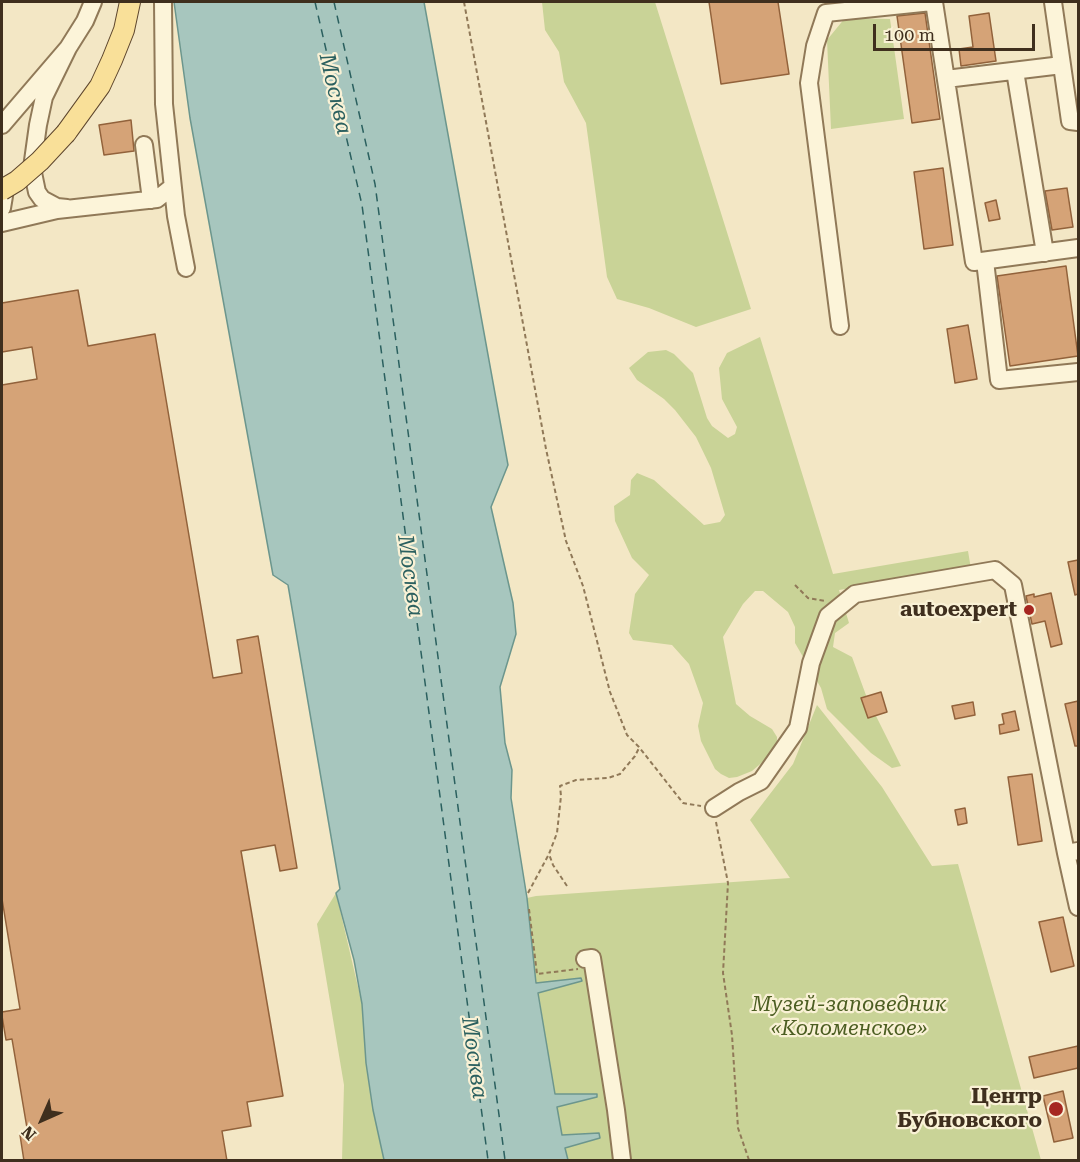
<!DOCTYPE html>
<html>
<head>
<meta charset="utf-8">
<style>
	body { margin:0 }
	#map { position:relative; width:1080px; height:1162px; overflow:hidden; background:#f3e7c5; font-family:"Roboto Serif",serif }
	canvas { display:block }
	.frame { position:absolute; inset:0; border:3px solid #3f2f1e; pointer-events:none }
	.north { position:absolute; left:12px; top:1090px; width:60px; height:60px; -webkit-text-stroke:4px #f9f1d5; paint-order:stroke; rotate:225deg; font-size:16px; font-weight:700; line-height:24px; text-align:center; color:#3f2f1e }
	.north::after { content:''; display:block; margin:auto; width:21px; height:27px; background:#3f2f1e; clip-path:polygon(50% 0,100% 100%,50% 72%,0 100%) }
	.scale { position:absolute; left:873px; top:24px; width:162px; height:27px; box-sizing:border-box; border:3px solid #3f2f1e; border-top:0; padding-left:8px; font-size:18px; line-height:21px; white-space:nowrap; color:#3f2f1e; -webkit-text-stroke:4px #f9f1d5; paint-order:stroke }
</style>
</head>
<body>
<div id="map">
<canvas width="1080" height="1162"></canvas>
<div class="frame"></div>
<div class="north">N</div>
<div class="scale">100 m</div>
</div>
<script>
const ctx = document.querySelector('canvas').getContext('2d');
ctx.lineJoin = 'round';
function fillPath(path, color) {
  ctx.fillStyle = color;
  ctx.fill(path, 'evenodd');
}
function shape(rows) {
  const path = new Path2D();
  for (const r of rows) {
    path.moveTo(r[0], r[1]);
    for (let i = 2; i < r.length; i += 2) path.lineTo(r[i], r[i + 1]);
  }
  return path;
}
function trace(path, color, width, dash) {
  ctx.strokeStyle = color;
  ctx.lineWidth = width;
  ctx.lineCap = dash ? 'butt' : 'round';
  ctx.setLineDash(dash || []);
  ctx.stroke(path);
}
function label(font, color, halo, rows, align = 'center') {
  ctx.font = font + ' "Roboto Serif",serif';
  ctx.lineWidth = 4.5;
  ctx.setLineDash([]);
  ctx.textBaseline = 'middle';
  ctx.strokeStyle = halo;
  ctx.fillStyle = color;
  for (const [text, x, y, turn = 0] of rows) {
    ctx.save();
    ctx.translate(x, y);
    ctx.rotate((+turn || 0) * Math.PI / 180);
    ctx.textAlign = isNaN(turn) ? turn : align;
    if (halo) ctx.strokeText(text, 0, 0);
    ctx.fillText(text, 0, 0);
    ctx.restore();
  }
}
const green = shape([
	[542,2,655,2,751,309,696,327,649,308,617,299,607,277,586,123,564,82,559,52,545,30],
	[845,18,890,19,904,119,831,129,827,40],
	[760,337,833,574,968,551,971,569,839,590,849,623,835,633,833,647,852,657,867,698,901,766,892,768,871,753,827,709,821,688,795,643,795,627,788,612,763,591,755,591,743,604,723,637,736,704,750,716,772,729,777,737,777,746,772,754,752,771,737,777,729,778,721,774,715,769,701,741,698,726,703,703,689,664,672,645,633,640,629,633,635,594,649,575,632,558,615,521,614,506,630,495,631,480,637,473,654,480,704,525,720,522,725,515,711,468,696,437,675,410,664,399,637,380,629,368,648,352,666,350,674,354,693,373,707,418,712,426,728,438,735,434,737,427,722,399,719,368,727,353],
	[817,705,882,787,932,866,958,864,1041,1160,568,1160,565,1148,599,1138,599,1133,562,1135,557,1107,597,1097,597,1094,555,1095,538,992,581,981,581,978,536,983,527,898,536,896,790,878,750,820,793,764],
	[336,893,362,1004,366,1063,373,1110,384,1160,342,1160,344,1085,317,924]
]);
const water = shape([
	[174,2,424,2,508,465,491,507,513,603,516,634,500,687,505,743,512,770,511,798,527,898,536,983,581,978,582,981,538,993,555,1094,597,1094,597,1097,557,1107,562,1135,599,1133,600,1138,565,1148,568,1160,384,1160,373,1110,366,1063,362,1004,354,960,336,893,340,889,288,585,273,575,190,118,174,2]
]);
const ferry = shape([
	[315,2,362,205,488,1160],
	[334,2,375,184,505,1160]
]);
const building = shape([
	[709,2,778,2,789,74,721,84,709,2],
	[925,13,940,119,912,123,897,16,925,13],
	[989,13,996,61,961,66,959,49,973,47,969,16,989,13],
	[131,120,134,151,104,155,99,125,131,120],
	[943,168,953,245,924,249,914,172,943,168],
	[1067,188,1073,227,1052,230,1045,191,1067,188],
	[996,200,1000,219,989,221,985,203,996,200],
	[1066,266,1078,356,1010,366,997,276,1066,266],
	[78,290,88,346,155,334,213,678,242,673,237,640,258,636,297,868,280,871,275,845,241,851,283,1096,247,1102,251,1126,222,1131,227,1161,24,1161,20,1135,28,1134,12,1039,6,1040,2,1016,2,1012,20,1009,2,899,2,385,37,379,32,347,2,352,2,303,78,290],
	[968,325,977,379,955,383,947,329,968,325],
	[1078,560,1078,594,1075,595,1068,562,1078,560],
	[1051,593,1062,644,1051,647,1045,621,1032,624,1026,596,1034,594,1034,597,1051,593],
	[881,692,887,712,868,718,861,698,881,692],
	[1078,701,1078,746,1075,746,1065,704,1078,701],
	[973,702,975,715,955,719,952,706,973,702],
	[1015,711,1019,730,1000,734,999,725,1004,724,1002,714,1015,711],
	[1032,774,1042,841,1018,845,1008,777,1032,774],
	[965,808,967,823,958,825,955,810,965,808],
	[1063,917,1074,966,1051,972,1039,922,1063,917],
	[1078,1046,1078,1068,1034,1078,1029,1057,1078,1046],
	[1063,1091,1073,1138,1054,1142,1043,1096,1063,1091]
]);
const path = shape([
	[464,2,546,449,566,541,583,586,610,692,627,735,639,747,683,803,701,806],
	[795,585,808,598,826,601],
	[716,822,728,883,723,973,732,1035,738,1128,749,1160],
	[567,886,553,865,549,854,557,833,561,796,560,786,576,780,608,778,620,774,635,756,639,748],
	[528,893,549,854],
	[529,909,537,974,578,969]
]);
const minor = shape([
	[163,2,164,104,176,216,186,268],
	[934,2,974,262,1078,248],
	[1053,2,1070,121,1078,122],
	[1015,71,1045,253],
	[946,79,1062,65],
	[2,125,68,48,85,21,93,2],
	[144,145,151,200],
	[2,187,4,196,2,208],
	[67,208,57,207,42,199,37,192,32,168,38,125,44,97,68,48],
	[2,223,57,210,157,199,172,187],
	[985,261,999,380,1078,372],
	[840,326,809,83,815,46,826,13,932,2],
	[714,808,739,792,761,781,798,728,811,663,828,616,855,594,995,570,1013,585,1066,853,1078,851],
	[1066,853,1078,907],
	[585,959,592,958,616,1110,622,1160]
]);
const major = shape([
	[66,133,100,86,112,60,124,30,130,2]
]);
const majorBridge = shape([
	[2,190,17,181,40,161,66,133]
]);
const markers = [
	[1029,610,6,"#a62721"],
	[1056,1109,8,"#a62721"]
];
const poiNames = [
	["autoexpert",1017,610],
	["Центр",1042,1097],
	["Бубновского",1042,1121]
];
const parkNames = [
	["Музей-заповедник",849,1005],
	["«Коломенское»",849,1029]
];
const waterNames = [
	["Москва",335,94,77],
	["Москва",410,576,82],
	["Москва",474,1058,82]
];
fillPath(green, '#c9d397');
fillPath(water, '#a7c6be');
trace(water, '#6c968d', 1.5);
trace(ferry, '#2b605f', 1.5, [8, 6]);
fillPath(building, '#d5a377');
trace(building, '#92623b', 1.5);
trace(minor, '#907958', 20);
trace(major, '#5e462d', 22);
trace(path, '#907958', 2, [4.5, 3]);
trace(minor, '#fcf4d9', 16);
trace(major, '#f9e099', 20);
trace(majorBridge, '#5e462d', 22, []);
trace(majorBridge, '#f9e099', 20);
for (const [x, y, r, color] of markers) {
  const dot = new Path2D();
  dot.arc(x, y, r, 0, 2 * Math.PI);
  ctx.fillStyle = color;
  ctx.fill(dot);
  trace(dot, '#f9f1d5', 2);
}
label('bold 21px', '#3f2f1e', '#f9f1d5', poiNames, 'right');
label('italic 21px', '#4c5e22', '#f9f1d5', parkNames);
label('italic 22px', '#2b605f', '#f9f1d5', waterNames);
</script>
</body>
</html>
